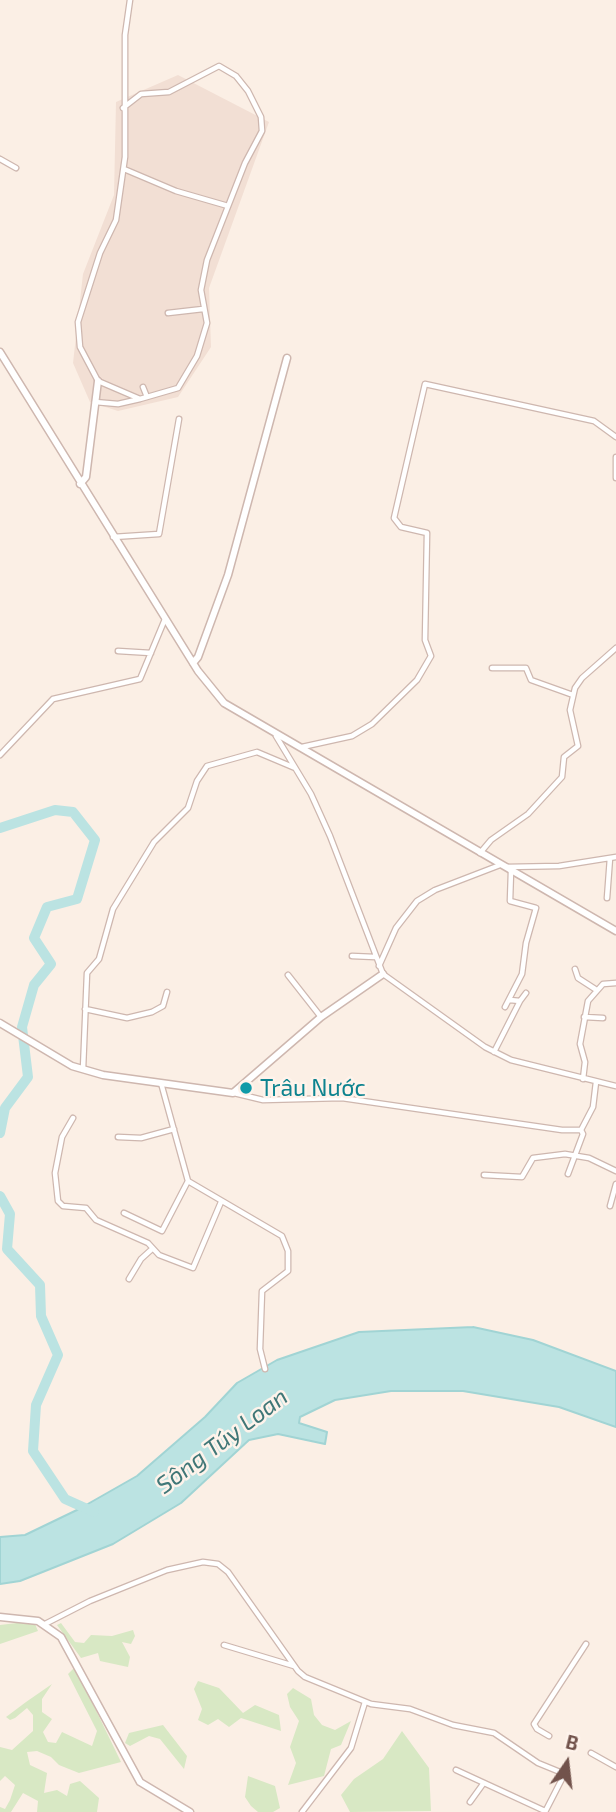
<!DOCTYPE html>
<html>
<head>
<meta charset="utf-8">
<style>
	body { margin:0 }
	#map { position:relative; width:616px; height:1812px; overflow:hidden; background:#fbefe5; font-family:"Exo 2",sans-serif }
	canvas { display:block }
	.north { position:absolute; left:532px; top:1728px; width:70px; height:70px; -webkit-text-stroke:5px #fef3eb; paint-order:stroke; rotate:14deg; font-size:19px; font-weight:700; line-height:28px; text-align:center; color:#72534c }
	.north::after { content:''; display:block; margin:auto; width:24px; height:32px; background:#72534c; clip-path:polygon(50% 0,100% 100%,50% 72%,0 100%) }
</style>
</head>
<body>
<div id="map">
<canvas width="616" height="1812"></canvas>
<div class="north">B</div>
</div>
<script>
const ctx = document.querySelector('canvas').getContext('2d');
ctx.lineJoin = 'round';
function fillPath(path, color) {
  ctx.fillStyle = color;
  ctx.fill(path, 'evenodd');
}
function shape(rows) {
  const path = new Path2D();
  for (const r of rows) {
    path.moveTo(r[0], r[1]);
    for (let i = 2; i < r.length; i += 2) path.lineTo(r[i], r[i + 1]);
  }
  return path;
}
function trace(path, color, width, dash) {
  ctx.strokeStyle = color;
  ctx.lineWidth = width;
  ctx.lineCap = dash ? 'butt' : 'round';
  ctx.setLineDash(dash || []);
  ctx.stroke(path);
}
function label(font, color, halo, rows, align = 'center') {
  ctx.font = font + ' "Exo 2",sans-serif';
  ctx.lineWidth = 5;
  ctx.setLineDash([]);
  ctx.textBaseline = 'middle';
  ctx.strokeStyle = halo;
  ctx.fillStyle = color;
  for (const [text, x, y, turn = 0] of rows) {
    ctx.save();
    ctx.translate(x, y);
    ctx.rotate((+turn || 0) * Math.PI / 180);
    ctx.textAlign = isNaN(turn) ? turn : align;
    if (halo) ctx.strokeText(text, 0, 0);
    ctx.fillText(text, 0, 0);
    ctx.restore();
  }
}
const residential = shape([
	[178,75,269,122,209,288,211,347,178,397,118,411,90,402,73,363,83,274,114,195,116,102]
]);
const green = shape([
	[25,1622,35,1624,38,1631,0,1644,0,1625],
	[61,1623,75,1642,84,1643,91,1635,112,1636,133,1630,135,1636,131,1644,122,1642,130,1657,128,1667,100,1661,98,1653,81,1658,57,1625],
	[75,1667,121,1762,79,1773,59,1765,51,1757,37,1751,27,1752,30,1765,47,1773,44,1793,57,1790,67,1796,70,1784,80,1781,99,1798,97,1812,37,1812,38,1801,23,1793,11,1812,0,1812,0,1807,5,1809,10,1800,15,1785,5,1776,0,1781,0,1747,12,1750,33,1731,33,1715,27,1708,15,1718,10,1720,6,1717,26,1702,52,1684,42,1699,42,1712,52,1719,43,1732,48,1742,56,1743,62,1732,92,1746,97,1731,68,1674],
	[198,1681,219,1688,243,1713,255,1705,279,1715,281,1731,241,1718,229,1727,218,1719,208,1725,198,1720,202,1709,194,1689],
	[293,1688,311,1699,314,1715,322,1725,335,1730,351,1721,341,1745,331,1749,324,1776,288,1785,296,1763,290,1747,299,1721,290,1707,287,1694],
	[163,1725,187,1756,184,1769,160,1739,149,1736,130,1746,125,1743,129,1733],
	[402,1731,429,1768,431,1811,350,1812,341,1795,354,1779,383,1759],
	[248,1776,275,1786,280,1808,273,1812,258,1812,251,1806,245,1797]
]);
const water = shape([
	[473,1327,533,1340,616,1371,616,1427,559,1407,463,1391,391,1391,335,1400,300,1417,299,1423,327,1432,325,1444,278,1434,249,1440,181,1503,113,1544,20,1581,0,1584,0,1537,25,1535,79,1509,137,1476,205,1417,237,1383,277,1360,359,1332,473,1327]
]);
const river = shape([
	[0,828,55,810,73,812,95,840,77,899,47,907,34,938,51,964,34,985,22,1027,28,1077,5,1108,0,1133],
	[0,1196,10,1214,7,1249,40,1285,41,1316,58,1355,36,1405,33,1451,65,1499,94,1512]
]);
const minor = shape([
	[123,108,141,94,169,92,219,66,236,76,248,91,261,117,262,131,245,163,207,260,201,290,207,323,197,356,178,388,147,397],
	[0,159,16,168],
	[124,169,176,191,228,206],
	[168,313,203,309],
	[140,399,147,397,143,387],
	[95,402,118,404,140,399,98,381,80,347,78,322,100,253,116,220,125,157,125,35,130,0],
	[616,457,616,478],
	[113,537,159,534,179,419],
	[118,651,151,653],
	[492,668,526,668,531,680,573,695],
	[276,736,311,794,330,836,383,974,485,1047,511,1060,616,1086],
	[302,747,352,736,372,724,417,680,431,656,425,640,427,533,401,527,394,518,425,384,594,421,616,437],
	[0,755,53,699,140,679,165,619],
	[480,853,491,840,528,814,562,777,564,757,578,746,570,710,575,688,582,678,616,648],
	[506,867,559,866,616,857],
	[607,898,610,858],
	[352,956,375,957],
	[379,966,396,928,417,901,435,890,500,865],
	[575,969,578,978,595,989],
	[288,975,321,1017],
	[510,1000,520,1001,526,993],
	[505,1007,522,974,526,943,536,908,510,901,511,871],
	[85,1009,127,1018,152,1012,163,1006,167,992],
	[584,1017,603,1018],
	[494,1052,520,1001],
	[83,1069,87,973,99,959,113,909,154,842,188,808,197,781,207,766,257,752,295,768],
	[583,1079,585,1062,580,1044,588,1001,603,984,616,983],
	[234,1093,263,1100,342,1098,562,1130,581,1130,593,1107,596,1082],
	[73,1118,62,1137,55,1173,58,1201,63,1206,86,1208,96,1220,148,1243,159,1255,193,1268,221,1202],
	[118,1137,141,1138,174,1129],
	[568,1174,583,1134,581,1130],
	[484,1175,522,1177,533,1158,565,1154,589,1158,616,1171],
	[188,1181,282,1236,288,1251,288,1271,262,1291,260,1349,265,1369],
	[610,1206,616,1184],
	[124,1213,162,1231,188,1181,161,1083],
	[129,1279,141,1259,152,1249],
	[45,1624,90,1601,167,1570,203,1562,218,1564,228,1572,298,1671,305,1677,371,1704,410,1709,453,1725,494,1733,538,1763,560,1772,563,1777,545,1812],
	[224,1645,294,1666],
	[549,1736,537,1729,534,1724,586,1644],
	[591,1753,616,1767],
	[456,1770,545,1811],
	[470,1802,483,1784],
	[302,1812,351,1748,365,1702]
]);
const tertiary = shape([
	[0,352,198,671,224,703,616,931],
	[80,484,86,477,98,381],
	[193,663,198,657,228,575,287,358],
	[0,1023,72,1066,103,1075,233,1093,321,1017,383,974],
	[0,1617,38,1621,61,1637,140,1782,190,1812]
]);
const markers = [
	[246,1088,7,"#0f9aa8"]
];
const cultureNames = [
	["Trâu Nước",260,1088]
];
const waterNames = [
	["Sông Túy Loan",222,1441,-37]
];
fillPath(residential, '#f2dfd4');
fillPath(green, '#d8e8c4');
fillPath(water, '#bbe3e2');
trace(water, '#a1d4d4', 2);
trace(river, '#bbe3e2', 10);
trace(minor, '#ceb7af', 7);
trace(tertiary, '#ceb7af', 9);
trace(minor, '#fff', 4.5);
trace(tertiary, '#fff', 6);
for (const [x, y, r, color] of markers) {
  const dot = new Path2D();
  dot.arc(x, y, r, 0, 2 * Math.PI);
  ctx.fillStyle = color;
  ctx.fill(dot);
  trace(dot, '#fef3eb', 2.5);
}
label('23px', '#0d838f', '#fef3eb', cultureNames, 'left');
label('italic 24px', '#407777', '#fef3eb', waterNames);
</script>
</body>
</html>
